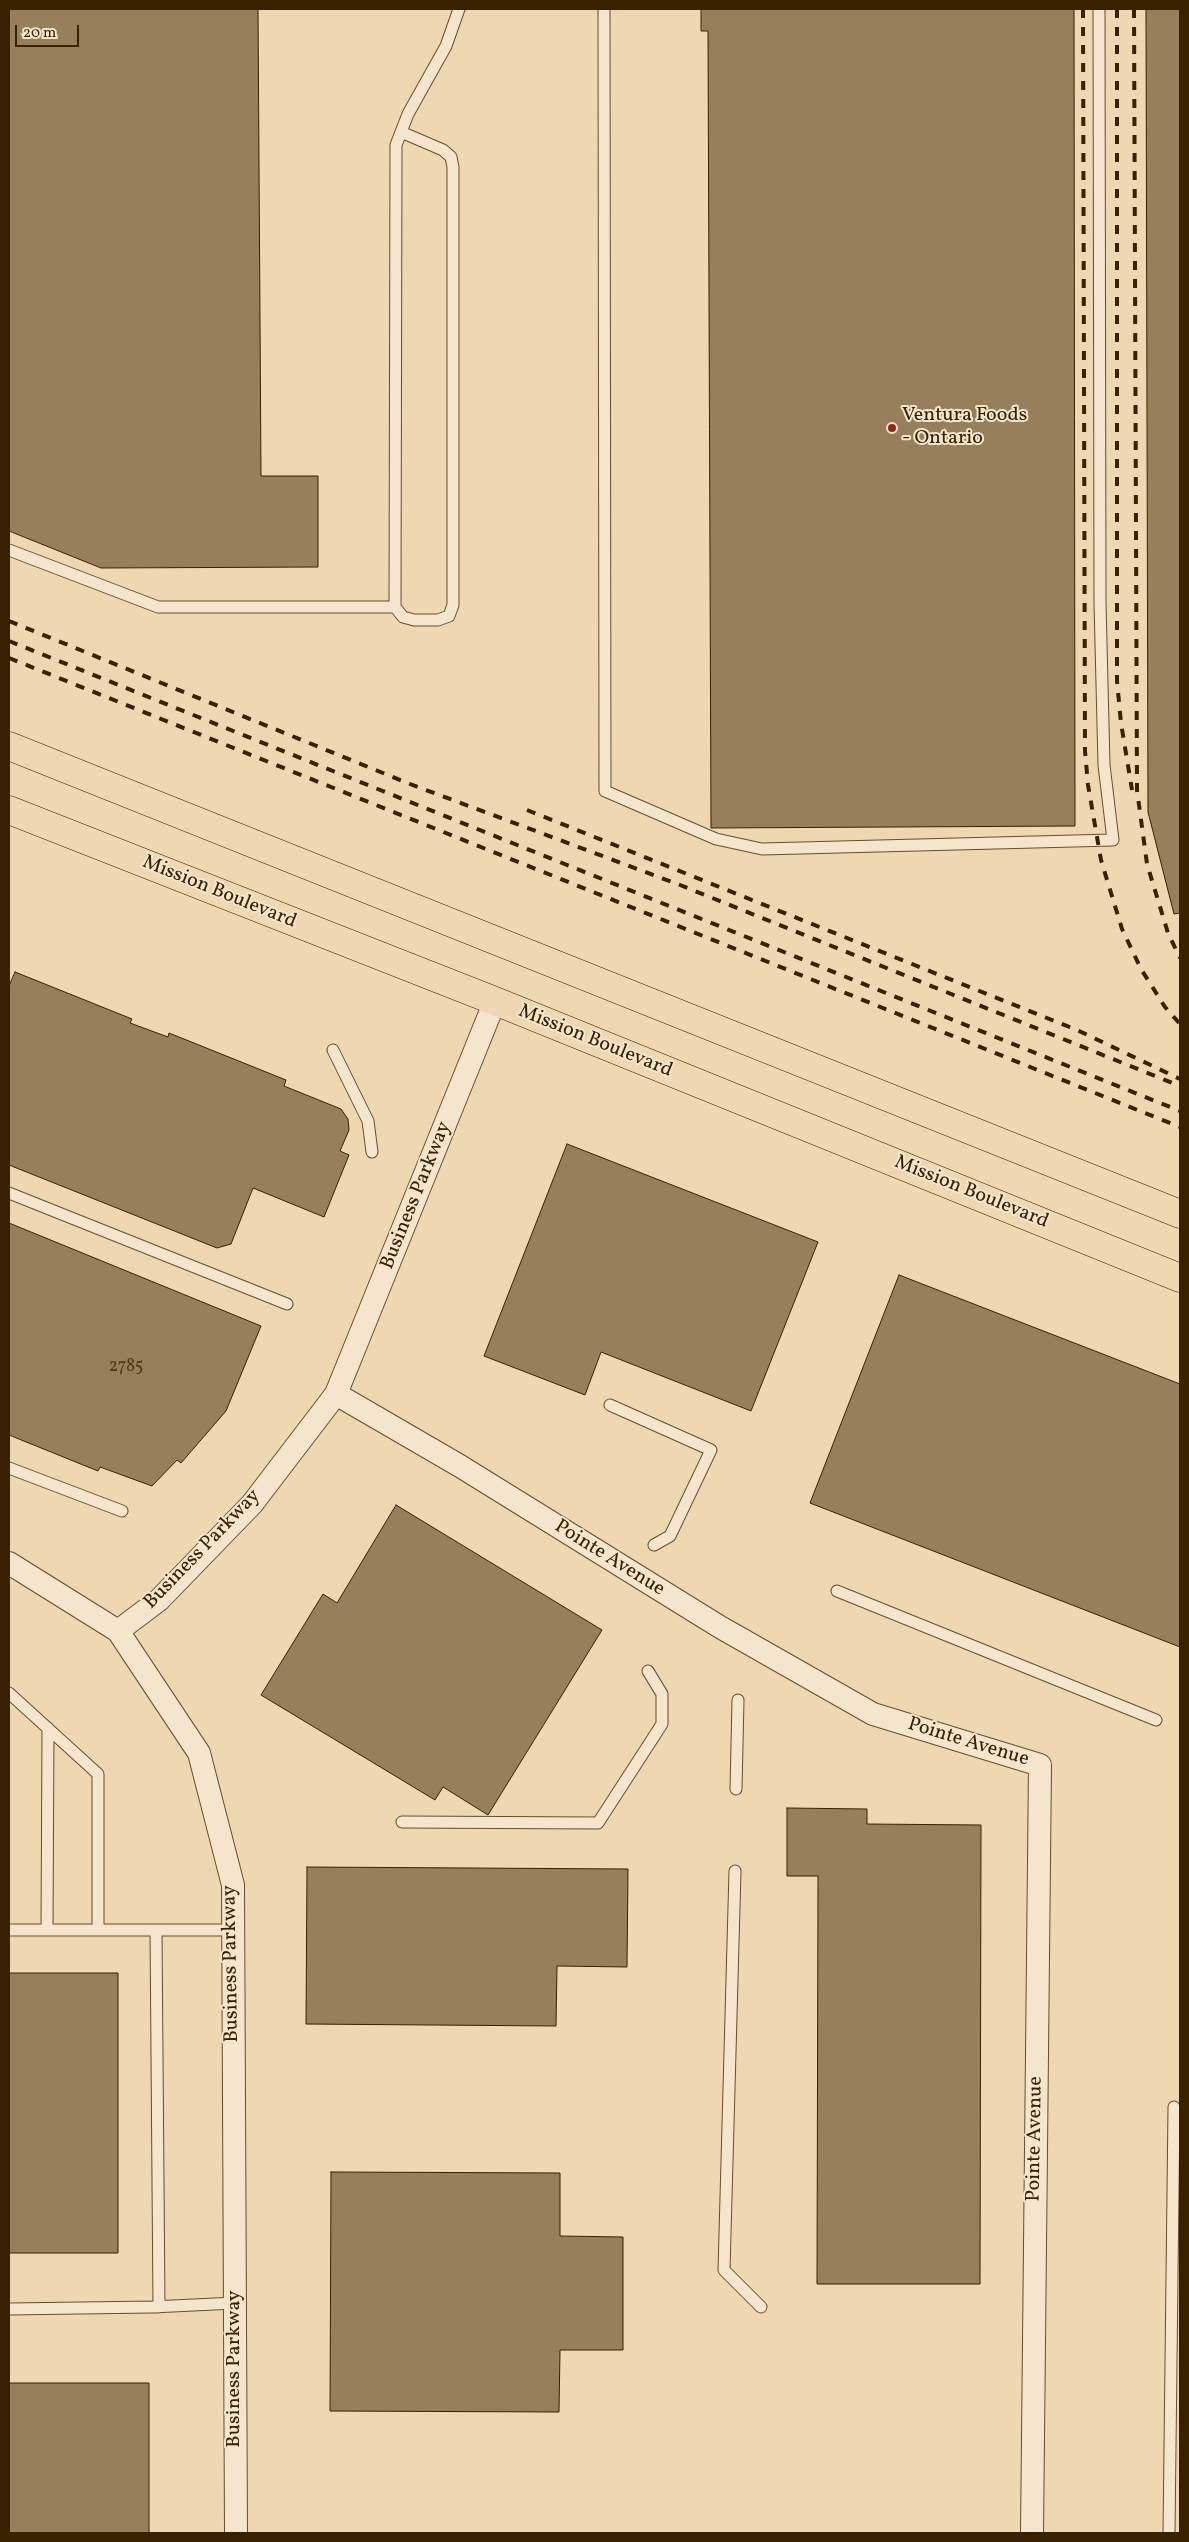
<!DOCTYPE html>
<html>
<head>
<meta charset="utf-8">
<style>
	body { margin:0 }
	#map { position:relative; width:1189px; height:2542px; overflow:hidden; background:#eed7b1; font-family:Vollkorn,serif }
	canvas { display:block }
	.frame { position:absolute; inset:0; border:10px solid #392000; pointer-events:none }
	.scale { position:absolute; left:15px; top:25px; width:64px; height:22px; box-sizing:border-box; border:2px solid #392000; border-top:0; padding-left:6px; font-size:15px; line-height:18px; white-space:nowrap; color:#392000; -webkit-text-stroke:4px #f4e5cc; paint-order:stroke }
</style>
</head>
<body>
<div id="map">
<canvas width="1189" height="2542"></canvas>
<div class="frame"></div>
<div class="scale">20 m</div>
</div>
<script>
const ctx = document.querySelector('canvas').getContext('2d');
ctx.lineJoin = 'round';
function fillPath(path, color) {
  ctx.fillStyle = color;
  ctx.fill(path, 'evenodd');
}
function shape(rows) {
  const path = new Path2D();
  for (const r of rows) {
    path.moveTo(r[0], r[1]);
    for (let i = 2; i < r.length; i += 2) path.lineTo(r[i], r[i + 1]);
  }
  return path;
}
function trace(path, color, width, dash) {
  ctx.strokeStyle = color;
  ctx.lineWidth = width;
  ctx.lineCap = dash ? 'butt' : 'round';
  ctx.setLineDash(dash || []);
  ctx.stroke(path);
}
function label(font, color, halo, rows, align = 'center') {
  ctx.font = font + ' Vollkorn,serif';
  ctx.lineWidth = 4;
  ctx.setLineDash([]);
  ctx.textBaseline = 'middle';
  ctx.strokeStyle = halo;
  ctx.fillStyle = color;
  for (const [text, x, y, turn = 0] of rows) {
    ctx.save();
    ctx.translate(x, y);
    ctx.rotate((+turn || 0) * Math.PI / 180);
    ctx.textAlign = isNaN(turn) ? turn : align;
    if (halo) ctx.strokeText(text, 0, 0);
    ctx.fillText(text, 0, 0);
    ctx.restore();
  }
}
const building = shape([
	[9,9,258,9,261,476,318,476,318,567,101,568,9,531,9,9],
	[701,9,1074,9,1075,826,711,828,708,31,701,31,701,9],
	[1146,9,1180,9,1180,913,1174,914,1148,812,1146,9],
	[15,972,132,1019,130,1023,168,1037,169,1033,286,1080,284,1086,341,1109,348,1119,349,1130,340,1151,349,1155,324,1217,253,1188,231,1244,217,1248,9,1165,9,986,15,972],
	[567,1144,818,1242,751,1411,601,1352,585,1395,484,1356,567,1144],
	[9,1223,261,1326,226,1411,181,1463,177,1460,152,1486,100,1467,98,1471,9,1435,9,1223],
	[899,1275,1180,1384,1180,1647,810,1503,899,1275],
	[396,1505,602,1630,488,1815,443,1787,435,1800,261,1695,323,1594,337,1603,396,1505],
	[787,1808,867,1809,867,1824,981,1825,980,2284,817,2284,818,1876,787,1876,787,1808],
	[307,1867,628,1869,627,1967,557,1966,556,2026,306,2024,307,1867],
	[9,1973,118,1973,118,2253,9,2253,9,1973],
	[331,2172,560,2173,560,2236,623,2237,623,2350,560,2350,559,2412,330,2411,331,2172],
	[9,2383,149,2383,149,2533,9,2533,9,2383]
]);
const lane = shape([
	[604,9,605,791,716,839,762,849,1113,840,1104,765,1100,603,1099,9],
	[401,132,443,150,451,157,453,167,453,605,449,616,438,620,414,620,403,617,395,607,396,145,401,132,408,114,446,46,459,9],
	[9,550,158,607,395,607],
	[333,1050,368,1121,372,1152],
	[9,1193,287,1304],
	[610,1405,711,1450,670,1536,654,1545],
	[9,1468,122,1511],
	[837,1591,1156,1720],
	[9,1693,98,1774,98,1930],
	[736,1789,738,1700],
	[402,1822,598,1823,662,1724,662,1694,648,1671],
	[735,1871,724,2270,761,2307],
	[9,1930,233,1930],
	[47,1930,48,1728],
	[156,1930,159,2307],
	[9,2309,152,2307,235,2303],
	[1169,2533,1174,2107]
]);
const street = shape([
	[336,1394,460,1466,720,1627,873,1714,1040,1765,1032,2533],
	[9,1563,118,1631],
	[236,2533,233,1885,199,1753,118,1631,159,1600,252,1504,336,1394,495,1001]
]);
const primary = shape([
	[9,746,1180,1214],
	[9,810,495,1001,1180,1278]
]);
const rail = shape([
	[1083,9,1085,751,1088,785,1101,860,1122,929,1141,969,1165,1007,1180,1024],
	[1117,9,1117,681,1121,723,1132,790],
	[1134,9,1137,790,1147,864,1168,933,1180,958],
	[9,621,410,784,680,885,1180,1086],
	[9,641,1180,1111],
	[9,658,1180,1127],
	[527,810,1077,1030,1180,1079]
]);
const markers = [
	[892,428,5,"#8f2418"]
];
const numberNames = [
	["2785",126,1368]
];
const poiNames = [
	["Ventura Foods",902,416],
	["- Ontario",902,439]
];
const streetNames = [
	["Mission Boulevard",219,893,22],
	["Mission Boulevard",595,1042,22],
	["Mission Boulevard",971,1193,22],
	["Business Parkway",417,1196,-68],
	["Business Parkway",203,1550,-46],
	["Pointe Avenue",609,1559,32],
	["Pointe Avenue",968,1743,17],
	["Business Parkway",232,1964,-91],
	["Pointe Avenue",1036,2139,-89],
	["Business Parkway",235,2369,-90]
];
fillPath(building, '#977f5c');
trace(building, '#392000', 1);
trace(lane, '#664e2c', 13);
trace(street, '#664e2c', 24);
trace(primary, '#392000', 29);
trace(lane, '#f4e5cc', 11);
trace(street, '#f4e5cc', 22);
trace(primary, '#eed7b1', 28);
trace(rail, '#392000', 4, [9, 9]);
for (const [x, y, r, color] of markers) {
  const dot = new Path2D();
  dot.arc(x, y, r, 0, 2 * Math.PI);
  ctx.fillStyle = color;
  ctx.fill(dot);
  trace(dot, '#f4e5cc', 2);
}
label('18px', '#503817', null, numberNames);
label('20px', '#392000', '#f4e5cc', poiNames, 'left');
label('20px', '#392000', '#f4e5cc', streetNames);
</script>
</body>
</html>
